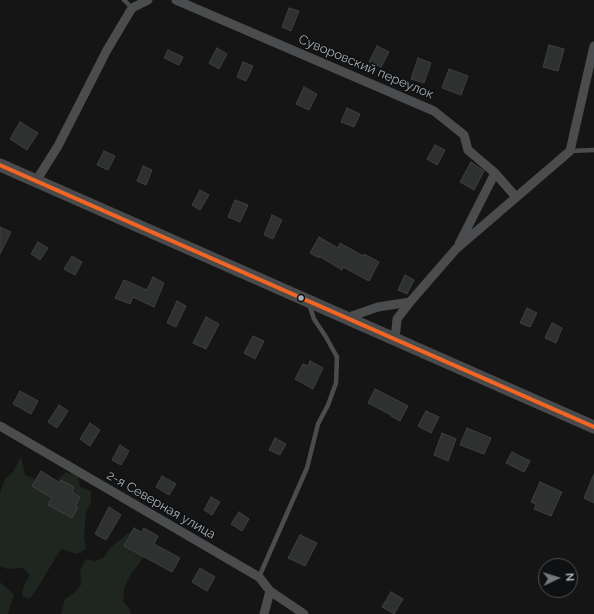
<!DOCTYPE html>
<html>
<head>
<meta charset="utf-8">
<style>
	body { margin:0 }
	#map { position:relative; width:594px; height:614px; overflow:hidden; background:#151515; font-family:Raleway,sans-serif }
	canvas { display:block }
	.north { position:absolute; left:538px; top:558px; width:40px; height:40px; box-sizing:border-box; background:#0f1011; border:1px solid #4c4f53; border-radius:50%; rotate:86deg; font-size:11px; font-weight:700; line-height:16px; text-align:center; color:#a7aeb6 }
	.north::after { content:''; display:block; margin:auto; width:14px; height:18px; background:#74787e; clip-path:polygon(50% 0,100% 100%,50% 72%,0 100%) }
</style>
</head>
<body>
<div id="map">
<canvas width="594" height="614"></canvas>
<div class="north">N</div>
</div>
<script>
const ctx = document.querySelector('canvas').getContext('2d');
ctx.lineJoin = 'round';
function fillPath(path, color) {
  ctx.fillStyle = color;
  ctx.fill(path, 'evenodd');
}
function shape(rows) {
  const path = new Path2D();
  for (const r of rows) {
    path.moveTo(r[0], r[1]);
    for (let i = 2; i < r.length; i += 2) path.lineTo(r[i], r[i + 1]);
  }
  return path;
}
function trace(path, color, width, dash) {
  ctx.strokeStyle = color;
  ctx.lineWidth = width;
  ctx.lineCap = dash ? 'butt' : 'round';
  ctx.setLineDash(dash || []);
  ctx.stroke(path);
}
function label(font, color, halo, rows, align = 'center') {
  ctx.font = font + ' Raleway,sans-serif';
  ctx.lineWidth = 3;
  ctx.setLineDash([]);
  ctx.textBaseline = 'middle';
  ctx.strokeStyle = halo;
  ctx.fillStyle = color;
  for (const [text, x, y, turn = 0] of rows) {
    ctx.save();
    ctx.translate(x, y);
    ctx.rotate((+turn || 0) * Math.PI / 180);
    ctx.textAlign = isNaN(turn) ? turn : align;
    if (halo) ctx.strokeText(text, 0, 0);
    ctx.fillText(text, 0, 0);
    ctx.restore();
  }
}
const green = shape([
	[21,457,25,475,33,478,40,486,50,488,66,472,78,476,80,487,91,491,91,502,86,512,84,536,86,549,77,554,61,549,38,587,30,599,22,596,24,585,30,575,23,568,7,569,0,566,0,493,5,479,13,472],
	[134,529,146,554,129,577,124,590,123,601,130,609,131,614,61,614,65,599,75,592,81,585,80,571,86,559,95,561,104,557,112,546],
	[0,582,14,595,8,614,0,614]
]);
const building = shape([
	[289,8,299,11,291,31,282,27,289,8],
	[549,45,564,49,558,71,543,67,549,45],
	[377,46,389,52,381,67,369,62,377,46],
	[217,48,227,54,219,69,209,63,217,48],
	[168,50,183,57,179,65,164,58,168,50],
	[418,58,431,63,424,83,411,79,418,58],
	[243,62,253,66,246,81,237,77,243,62],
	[449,69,468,76,461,95,442,88,449,69],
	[304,87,317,94,309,110,296,104,304,87],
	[347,108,360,114,354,127,341,122,347,108],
	[20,122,38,133,27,150,10,139,20,122],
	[435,145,445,150,437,165,427,159,435,145],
	[104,151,115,156,108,170,97,165,104,151],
	[471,162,484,171,474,190,460,182,471,162],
	[143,166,152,170,146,185,137,181,143,166],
	[200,190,209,195,200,210,192,205,200,190],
	[235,200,248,205,240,222,228,217,235,200],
	[272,215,282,220,273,239,264,235,272,215],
	[0,227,11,232,0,254,0,227],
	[319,237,338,248,340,243,363,256,364,254,379,262,369,281,343,267,342,270,319,256,319,258,310,253,319,237],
	[38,242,48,248,40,260,31,254,38,242],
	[72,256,82,262,75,275,64,269,72,256],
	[405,275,414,280,407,294,398,290,405,275],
	[153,277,164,283,154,307,133,297,130,304,115,298,124,280,147,290,153,277],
	[177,301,186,306,176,327,167,323,177,301],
	[527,308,537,313,530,327,520,323,527,308],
	[206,317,219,324,206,349,193,343,206,317],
	[552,323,562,328,556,343,545,338,552,323],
	[253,336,264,341,255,359,244,353,253,336],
	[310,361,323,368,313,389,295,379,303,364,308,366,310,361],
	[375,389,408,406,400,421,391,416,391,415,368,403,375,389],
	[20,391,38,401,31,414,13,404,20,391],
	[59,405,68,411,57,428,48,422,59,405],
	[426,411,439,417,431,433,418,426,426,411],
	[90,423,100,430,90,446,80,439,90,423],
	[467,428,491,438,484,454,460,445,467,428],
	[442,433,456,439,448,461,434,455,442,433],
	[275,438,286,444,280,455,269,450,275,438],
	[120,445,129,451,121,465,112,460,120,445],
	[512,452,530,461,524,472,506,463,512,452],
	[41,471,60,483,61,480,74,487,72,492,80,497,75,506,78,507,72,518,48,505,52,498,32,486,41,471],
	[594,474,594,503,584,498,594,474],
	[162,476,176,484,169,495,156,487,162,476],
	[540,482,562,492,551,516,534,509,536,504,531,502,540,482],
	[211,497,220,502,212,515,204,510,211,497],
	[109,507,121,515,106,540,95,534,109,507],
	[239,512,249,519,242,531,231,524,239,512],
	[134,528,141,532,144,528,158,536,154,544,180,558,172,572,124,546,134,528],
	[300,535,317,543,305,566,288,558,300,535],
	[200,568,215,577,207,591,192,582,200,568],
	[391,592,403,599,394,614,382,607,391,592]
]);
const lane = shape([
	[124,0,132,8],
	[570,151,594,150],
	[259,577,307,468,318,424,328,405,336,383,337,357,326,337,314,319,309,304]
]);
const street = shape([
	[176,0,434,111,464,135,468,150,495,173,516,197],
	[36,181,58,146,107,50,132,8,148,0],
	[459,244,495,173],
	[346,318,378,307,410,302,456,249,570,151,594,46],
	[395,339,397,319,410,302],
	[0,426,259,577,270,591,304,614],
	[264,614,270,591]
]);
const secondary = shape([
	[0,165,594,427]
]);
const bus1 = shape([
	[0,165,594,427]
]);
const markers = [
	[301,298,3.5,"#a7aeb6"]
];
const streetNames = [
	["Суворовский переулок",366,67,23],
	["2-я Северная улица",161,505,30]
];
fillPath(green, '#1f261f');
fillPath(building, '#2f3030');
trace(building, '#3d4041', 1);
trace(lane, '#4a4c4e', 4.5);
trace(street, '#4a4c4e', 9);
trace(secondary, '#494a4c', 13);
trace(bus1, '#f26522', 4);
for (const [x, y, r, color] of markers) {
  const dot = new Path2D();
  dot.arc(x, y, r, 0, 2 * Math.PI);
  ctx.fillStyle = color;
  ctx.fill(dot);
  trace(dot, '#0f1011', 1.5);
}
label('13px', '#a7aeb6', '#0f1011', streetNames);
</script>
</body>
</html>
